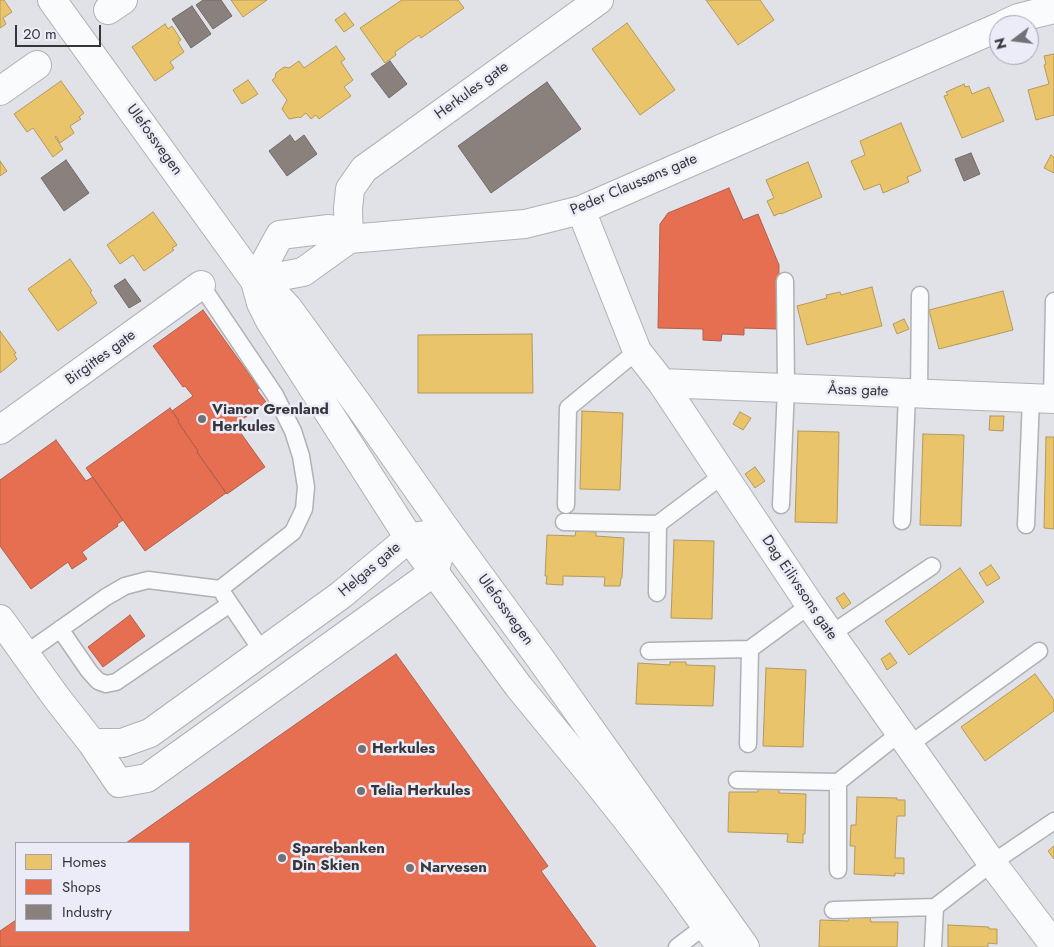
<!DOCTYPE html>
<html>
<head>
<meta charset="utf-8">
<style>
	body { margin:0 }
	#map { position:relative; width:1054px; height:947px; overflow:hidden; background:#e1e2e8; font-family:Jost,sans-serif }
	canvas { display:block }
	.legend { position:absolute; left:15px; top:842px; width:175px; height:90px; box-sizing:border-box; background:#ebecf8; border:1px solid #a2a3ac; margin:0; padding:6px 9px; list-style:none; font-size:15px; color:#35353a }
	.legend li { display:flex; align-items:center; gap:10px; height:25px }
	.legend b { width:25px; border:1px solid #a2a3ac }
	.north { position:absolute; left:989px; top:15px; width:50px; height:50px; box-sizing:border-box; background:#ebecf8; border:1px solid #a2a3ac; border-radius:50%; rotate:255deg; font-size:14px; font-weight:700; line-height:20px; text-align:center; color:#35353a }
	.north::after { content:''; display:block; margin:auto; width:18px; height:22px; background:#717277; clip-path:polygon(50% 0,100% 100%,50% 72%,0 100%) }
	.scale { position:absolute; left:15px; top:25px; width:86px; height:22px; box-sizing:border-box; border:2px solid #35353a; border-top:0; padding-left:6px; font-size:15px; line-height:18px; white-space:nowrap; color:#35353a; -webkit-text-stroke:4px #ebecf8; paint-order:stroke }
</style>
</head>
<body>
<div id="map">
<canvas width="1054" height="947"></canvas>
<ul class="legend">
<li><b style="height:14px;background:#e9c46a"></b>Homes</li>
<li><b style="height:14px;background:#e76f51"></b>Shops</li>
<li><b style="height:14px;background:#8a817c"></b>Industry</li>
</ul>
<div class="north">N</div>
<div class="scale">20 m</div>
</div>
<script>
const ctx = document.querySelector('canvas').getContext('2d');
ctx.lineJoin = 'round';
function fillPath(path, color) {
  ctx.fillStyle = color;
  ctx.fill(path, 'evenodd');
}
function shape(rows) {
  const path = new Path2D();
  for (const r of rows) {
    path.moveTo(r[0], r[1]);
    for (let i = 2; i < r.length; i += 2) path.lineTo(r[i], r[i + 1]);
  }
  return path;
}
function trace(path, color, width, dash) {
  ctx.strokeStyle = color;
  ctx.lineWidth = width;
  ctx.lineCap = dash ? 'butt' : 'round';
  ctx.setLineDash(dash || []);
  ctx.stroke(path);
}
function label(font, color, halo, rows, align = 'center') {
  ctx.font = font + ' Jost,sans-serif';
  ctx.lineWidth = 5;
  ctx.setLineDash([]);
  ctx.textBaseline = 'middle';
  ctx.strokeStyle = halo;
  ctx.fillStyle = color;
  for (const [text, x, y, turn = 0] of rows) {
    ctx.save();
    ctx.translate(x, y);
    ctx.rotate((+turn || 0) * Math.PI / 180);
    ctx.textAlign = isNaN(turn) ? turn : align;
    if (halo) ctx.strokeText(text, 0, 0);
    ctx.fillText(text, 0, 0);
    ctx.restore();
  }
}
const homes = shape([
	[0,0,4,0,12,12,3,18,6,24,0,28,0,0],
	[231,0,267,0,243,17,231,0],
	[402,0,458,0,464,8,421,38,419,35,395,52,396,55,385,63,360,28,402,0],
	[706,0,760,0,774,20,738,45,706,0],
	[345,13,354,25,344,32,335,20,345,13],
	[627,23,675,90,640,115,592,49,627,23],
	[165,24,168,29,172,26,181,40,178,42,184,52,170,62,174,68,155,81,132,47,165,24],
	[336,46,345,59,341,62,353,80,344,87,351,96,319,119,316,115,311,119,306,113,300,118,299,117,289,119,282,109,287,100,272,80,275,78,276,73,284,67,289,68,299,61,304,68,336,46],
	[1054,54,1054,115,1036,120,1028,90,1049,84,1044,65,1046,64,1044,56,1054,54],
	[248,80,258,94,242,104,233,90,248,80],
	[61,81,84,113,79,117,81,119,70,126,74,133,60,143,56,136,55,137,63,149,53,157,33,128,27,132,14,114,61,81],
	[964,84,965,87,969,86,972,94,989,87,1004,121,962,138,944,96,948,95,946,92,964,84],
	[901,123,921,171,907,177,909,182,883,193,880,184,864,190,851,161,865,155,860,141,901,123],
	[1051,155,1054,157,1054,173,1044,168,1051,155],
	[0,161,7,171,0,176,0,161],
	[808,162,822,197,781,214,780,213,774,216,767,201,774,198,766,180,808,162],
	[153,212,177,245,172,248,174,250,144,271,133,255,120,264,107,245,153,212],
	[70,259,92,291,90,292,97,303,58,331,28,289,70,259],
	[872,287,882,326,807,345,797,306,827,298,826,295,840,292,841,295,872,287],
	[1003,291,1013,330,939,349,929,310,1003,291],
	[904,319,909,329,897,334,893,324,904,319],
	[0,331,16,353,14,354,17,359,0,373,0,331],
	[532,334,533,393,418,393,418,335,532,334],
	[582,411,623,413,620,490,580,489,582,411],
	[740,412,751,418,743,430,733,424,740,412],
	[990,416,1004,416,1003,431,989,430,990,416],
	[798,431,839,432,837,523,795,522,798,431],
	[923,434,964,435,961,526,920,525,923,434],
	[1046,437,1054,437,1054,529,1044,528,1046,437],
	[755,467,765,481,755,488,745,474,755,467],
	[576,531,596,532,596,536,624,538,622,578,621,578,620,586,604,586,605,577,563,576,563,585,546,584,547,576,545,576,547,535,575,536,576,531],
	[674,540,714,541,712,619,671,618,674,540],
	[991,565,1000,578,987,586,979,573,991,565],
	[960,568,984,602,909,655,885,621,960,568],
	[844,593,851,603,843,609,836,598,844,593],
	[890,653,897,663,887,670,881,659,890,653],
	[670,662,686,662,686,665,715,666,713,706,636,704,638,663,670,665,670,662],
	[766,668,806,670,803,747,763,746,766,668],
	[1035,674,1054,700,1054,711,985,761,961,727,1035,674],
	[758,787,779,788,779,793,806,794,805,834,803,834,803,843,787,842,788,834,728,832,729,792,758,792,758,787],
	[857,797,897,798,897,800,905,800,905,816,897,816,895,858,904,858,904,874,895,873,895,876,854,874,855,846,850,846,851,825,856,825,857,797],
	[1054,846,1054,859,1048,851,1054,846],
	[849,916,870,917,871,922,898,922,897,947,819,947,820,920,848,921,849,916],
	[948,925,989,927,989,929,997,929,997,944,988,943,988,947,948,947,948,925]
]);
const shops = shape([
	[729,188,743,220,758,214,779,265,778,329,744,328,744,335,722,334,721,341,703,340,703,329,658,328,660,224,668,213,729,188],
	[203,310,259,388,257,390,266,402,235,425,265,467,227,494,197,452,198,451,178,422,179,421,172,411,193,396,185,386,183,387,153,346,203,310],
	[170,408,179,421,178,422,198,451,197,452,226,493,145,551,86,468,170,408],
	[56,440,86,481,93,477,123,520,117,524,118,526,82,552,87,559,72,569,68,562,31,589,0,546,0,543,1,542,0,540,0,480,56,440],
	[130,615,145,636,103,667,88,647,130,615],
	[396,654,548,866,541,871,596,947,0,947,0,931,16,920,16,931,189,931,189,843,126,843,396,654]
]);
const industry = shape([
	[203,0,221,0,232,16,213,29,196,5,203,0],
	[192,6,211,34,191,48,172,19,192,6],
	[390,61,407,84,389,98,371,74,390,61],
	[547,82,581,129,491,193,458,146,547,82],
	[290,135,295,142,304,135,317,154,287,176,269,151,290,135],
	[971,153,980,174,964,181,955,159,971,153],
	[66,160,89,193,64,211,41,178,66,160],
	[125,279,141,301,129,308,114,286,125,279]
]);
const lane = shape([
	[919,393,920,295],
	[1052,399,1054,301],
	[566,505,568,408,637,351],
	[781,505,786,388,785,281],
	[902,521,907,393],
	[564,522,658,524,723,475],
	[1026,525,1031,398],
	[657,593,658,524],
	[224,595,262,651],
	[60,629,89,671,98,681,106,684,116,682,230,604],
	[831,634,932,566],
	[649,651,750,649,810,605],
	[25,654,106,597,125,586,148,580,220,589,293,532,304,509,306,487,301,456,293,431,275,395,201,285],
	[748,744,750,649],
	[909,745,1039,651],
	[737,780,838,782,900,733],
	[838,870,838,782],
	[833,910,935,907,992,863,1054,821],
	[677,947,706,925],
	[933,947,935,907]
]);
const street = shape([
	[108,10,123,0],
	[1003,25,1018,18,1054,9],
	[0,91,37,65],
	[581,210,637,351,662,383,810,605,992,863,1054,945],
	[349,239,348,209,350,189,364,169,599,0],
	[255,281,303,272,349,239,525,224,581,210,999,27],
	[255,281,280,235,329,229,349,239],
	[662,383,1054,399],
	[0,430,201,285],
	[0,619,56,697,92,743,119,783,147,778,434,572,447,531,409,538,341,595,150,733,122,743,92,743]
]);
const primary = shape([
	[52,0,255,281,274,293,288,308,362,410,447,531,542,661,745,947],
	[255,281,261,303,270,321,409,538,519,687,594,778,632,826,676,884,721,947]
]);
const markers = [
	[202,419,5,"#717277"],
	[362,749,5,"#717277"],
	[361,791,5,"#717277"],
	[282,858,5,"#717277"],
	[410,868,5,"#717277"]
];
const streetNames = [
	["Herkules gate",472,91,-36],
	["Ulefossvegen",154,140,54],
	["Peder Claussøns gate",634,185,-23],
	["Birgittes gate",101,358,-36],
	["Åsas gate",858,391,2],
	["Helgas gate",370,570,-40],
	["Dag Eilivssons gate",799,588,56],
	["Ulefossvegen",505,610,54]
];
const poiNames = [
	["Vianor Grenland",212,410],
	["Herkules",212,427],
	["Herkules",372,749],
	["Telia Herkules",371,791],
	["Sparebanken",292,849],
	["Din Skien",292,866],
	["Narvesen",420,868]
];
fillPath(homes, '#e9c46a');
trace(homes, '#b3995c', 1);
fillPath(shops, '#e76f51');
trace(shops, '#b25e4a', 1);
fillPath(industry, '#8a817c');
trace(industry, '#706a68', 1);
trace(lane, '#b0b0b5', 19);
trace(street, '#b0b0b5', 30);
trace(primary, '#b0b0b5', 30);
trace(lane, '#fafbfc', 16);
trace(street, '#fafbfc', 28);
trace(primary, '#fafbfc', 28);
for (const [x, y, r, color] of markers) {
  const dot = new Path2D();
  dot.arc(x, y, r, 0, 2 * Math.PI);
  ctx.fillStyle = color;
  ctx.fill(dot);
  trace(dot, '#ebecf8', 2);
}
label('15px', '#35353a', '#ebecf8', streetNames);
label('bold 15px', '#35353a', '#ebecf8', poiNames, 'left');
</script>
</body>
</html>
